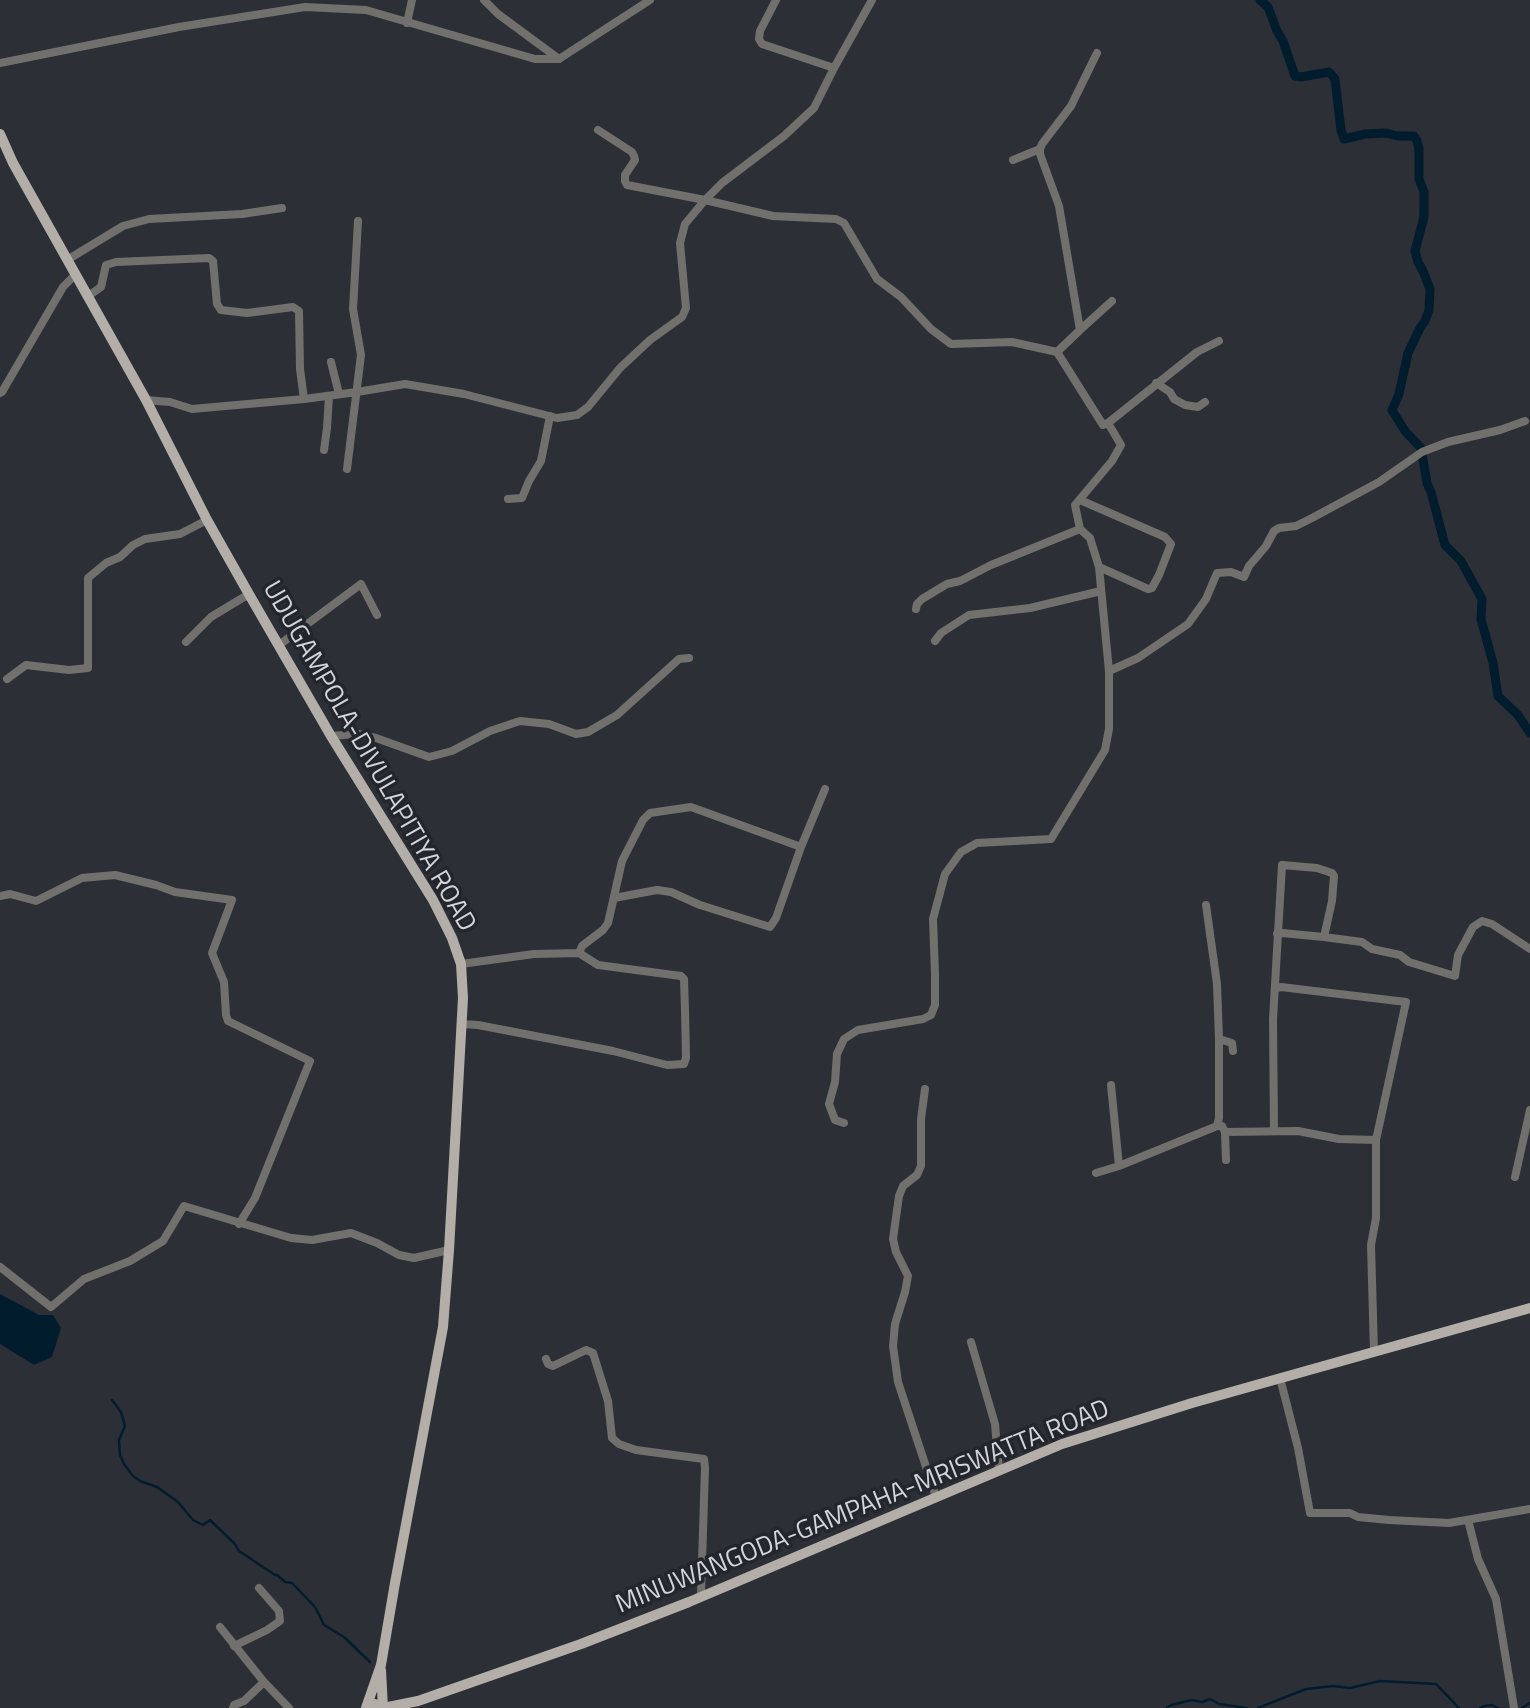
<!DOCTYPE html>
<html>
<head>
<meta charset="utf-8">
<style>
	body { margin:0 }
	canvas { display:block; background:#2d2f36 }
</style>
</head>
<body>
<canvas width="1530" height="1708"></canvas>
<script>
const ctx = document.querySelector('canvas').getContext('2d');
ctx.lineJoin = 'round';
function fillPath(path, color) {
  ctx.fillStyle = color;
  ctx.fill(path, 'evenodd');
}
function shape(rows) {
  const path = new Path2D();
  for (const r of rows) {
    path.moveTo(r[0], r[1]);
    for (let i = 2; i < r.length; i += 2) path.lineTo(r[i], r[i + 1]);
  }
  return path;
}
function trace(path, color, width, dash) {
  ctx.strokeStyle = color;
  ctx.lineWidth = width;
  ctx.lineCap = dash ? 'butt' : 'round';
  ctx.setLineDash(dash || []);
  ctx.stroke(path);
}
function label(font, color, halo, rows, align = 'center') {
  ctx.font = font + ' "Titillium Web",sans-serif';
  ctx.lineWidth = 7;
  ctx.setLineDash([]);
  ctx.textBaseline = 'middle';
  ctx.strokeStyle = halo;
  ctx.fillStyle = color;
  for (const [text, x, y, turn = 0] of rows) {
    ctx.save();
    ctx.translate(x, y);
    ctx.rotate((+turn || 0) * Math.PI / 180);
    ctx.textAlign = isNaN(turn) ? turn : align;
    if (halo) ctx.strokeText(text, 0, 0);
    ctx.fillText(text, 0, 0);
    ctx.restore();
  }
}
const water = shape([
	[0,1294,39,1315,53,1315,61,1328,52,1357,34,1365,0,1344]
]);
const stream = shape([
	[112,1400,121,1412,125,1426,119,1440,120,1455,124,1464,133,1476,140,1481,157,1487,178,1502,193,1520,203,1525,210,1520,235,1544,239,1551,275,1575,277,1575,285,1582,292,1583,315,1607,324,1625,344,1637,370,1662],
	[1167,1708,1171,1705,1192,1700,1202,1702,1210,1699,1219,1704,1247,1708],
	[1258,1708,1306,1689,1333,1686,1350,1688,1380,1681,1436,1684,1459,1708],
	[1480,1708,1484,1706,1492,1705,1498,1708],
	[1522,1708,1530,1703]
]);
const canal = shape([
	[1260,0,1268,7,1277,31,1283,41,1295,76,1301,77,1329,72,1335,79,1341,130,1344,139,1365,134,1386,133,1398,136,1414,136,1417,141,1419,149,1419,179,1424,192,1424,217,1415,251,1418,262,1423,271,1430,289,1429,310,1425,321,1420,328,1408,353,1399,394,1392,410,1405,431,1421,448,1427,483,1431,492,1445,545,1461,561,1482,599,1481,619,1493,663,1498,696,1518,715,1530,733]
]);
const minor = shape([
	[484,0,498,14,559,59,650,0],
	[776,0,760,31,759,39,762,44,834,68],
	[407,23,412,0],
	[0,63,179,27,305,7,366,10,535,59,559,59],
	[598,130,632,152,634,156,635,160,625,175,625,181,627,185,705,200,773,216,836,219,844,223,877,279,901,297,931,329,951,344,1012,342,1057,352],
	[1013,160,1040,149],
	[67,260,123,226,149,219,242,214,282,208],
	[87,297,101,287,106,265,116,262,209,258,213,261,217,304,221,310,247,313,293,307,299,311,300,369,304,399],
	[1080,330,1112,301],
	[331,362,339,394],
	[1156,383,1170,392,1174,399,1185,405,1198,407,1205,402],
	[0,393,2,392,63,287,75,275],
	[146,400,170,402,192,409,304,399,357,392,405,384,464,394,557,418,577,415,588,407,620,368,650,340,682,317,686,308,680,243,685,224,705,200,722,183,784,136,814,108,834,68,872,0],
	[1108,423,1197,352,1219,341],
	[324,450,327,428,329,396],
	[347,469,361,355,353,309,358,221],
	[508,499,522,498,529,481,541,461,550,416],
	[1080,500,1165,537,1171,544,1159,575,1152,588,1148,589,1099,567],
	[916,609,917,604,922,599,947,584,960,581,991,565,1080,529],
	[935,641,941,633,969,615,1030,608,1101,591],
	[186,642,211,617,244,597,250,596],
	[279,645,361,584,377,615],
	[1109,671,1138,658,1188,624,1206,599,1217,573,1231,572,1244,577,1249,566,1266,546,1274,531,1279,528,1296,526,1312,518,1379,482,1422,452,1448,442,1500,430,1525,421],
	[7,679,26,665,69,670,88,668,88,578,106,563,120,557,133,545,145,539,180,534,207,520],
	[331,736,358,734,376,738,429,757,452,751,490,731,520,721,549,724,576,734,588,732,617,715,679,659,689,658],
	[0,896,10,894,36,901,82,878,115,875,156,885,175,892,232,900,212,953,224,982,226,1015,228,1021,310,1061,255,1198,239,1224],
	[614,898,657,890,671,892,700,905,770,927,776,918,801,847,825,789],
	[1206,905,1217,984,1219,1039],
	[1277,934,1282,933,1324,937,1362,942,1372,949,1400,955,1409,962,1455,976,1458,955,1473,927,1482,921,1492,924,1530,949],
	[461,964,534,954,579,953,582,946,603,930,608,923,622,861,643,820,650,813,691,807,801,847],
	[1275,989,1281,987,1406,1002,1376,1140,1376,1218,1371,1245,1374,1352],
	[462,1024,478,1025,613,1051,667,1065,684,1064,686,1058,685,1010,684,979,681,976,598,965,579,953],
	[1111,1085,1119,1166],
	[925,1089,921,1119,921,1166,917,1175,903,1186,899,1196,893,1239,896,1252,908,1276,905,1292,895,1324,893,1346,898,1382,936,1497],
	[844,1123,835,1120,829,1104,835,1082,837,1054,844,1039,858,1030,923,1019,931,1015,935,1005,935,974,933,919,945,874,961,852,977,843,1051,839,1105,750,1109,729,1109,671,1099,567,1090,538,1080,529,1075,505,1112,461,1121,445,1108,423,1103,425,1057,352,1080,330,1059,206,1040,154,1040,149,1042,144,1071,106,1097,53],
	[1217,1126,1219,1118,1219,1039,1232,1043,1233,1051],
	[1274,1131,1273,1019,1282,865,1317,868,1332,873,1334,876,1332,901,1324,937],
	[1225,1132,1298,1131,1339,1139,1376,1140],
	[1096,1173,1119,1166,1217,1126,1222,1126,1225,1132,1226,1160],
	[1515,1177,1530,1110],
	[0,1267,51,1307,84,1279,130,1261,163,1241,184,1206,291,1238,312,1240,351,1233,377,1243,399,1255,414,1258,449,1250],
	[971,1342,995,1424,999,1470],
	[546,1359,548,1364,553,1366,586,1350,593,1353,608,1401,612,1438,619,1444,636,1450,704,1459,705,1468,701,1593,699,1598],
	[1280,1378,1298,1448,1310,1513,1350,1513,1358,1517,1389,1520,1449,1523,1530,1509],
	[1468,1520,1478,1559,1496,1599,1514,1708],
	[220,1627,264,1682,289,1708],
	[234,1646,267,1630,280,1621,279,1611,259,1588],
	[233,1708,234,1705,244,1701,264,1682]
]);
const major = shape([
	[0,134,13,163,146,400,207,520,250,596,331,736,433,900,452,938,461,964,463,998,449,1250,443,1327,395,1583,381,1665,366,1708],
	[381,1670,383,1708],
	[367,1708,375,1704,383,1708,418,1701,581,1644,689,1602,1062,1444,1192,1403,1530,1308]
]);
const streetNames = [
	["UDUGAMPOLA-DIVULAPITIYA ROAD",368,757,60],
	["MINUWANGODA-GAMPAHA-MRISWATTA ROAD",863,1508,-22]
];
fillPath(water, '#001c2d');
trace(stream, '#001c2d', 2.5);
trace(canal, '#001c2d', 9);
trace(minor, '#72706c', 8);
trace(major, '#b3afa8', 10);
label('26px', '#d3d5da', '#23262c', streetNames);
</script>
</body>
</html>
